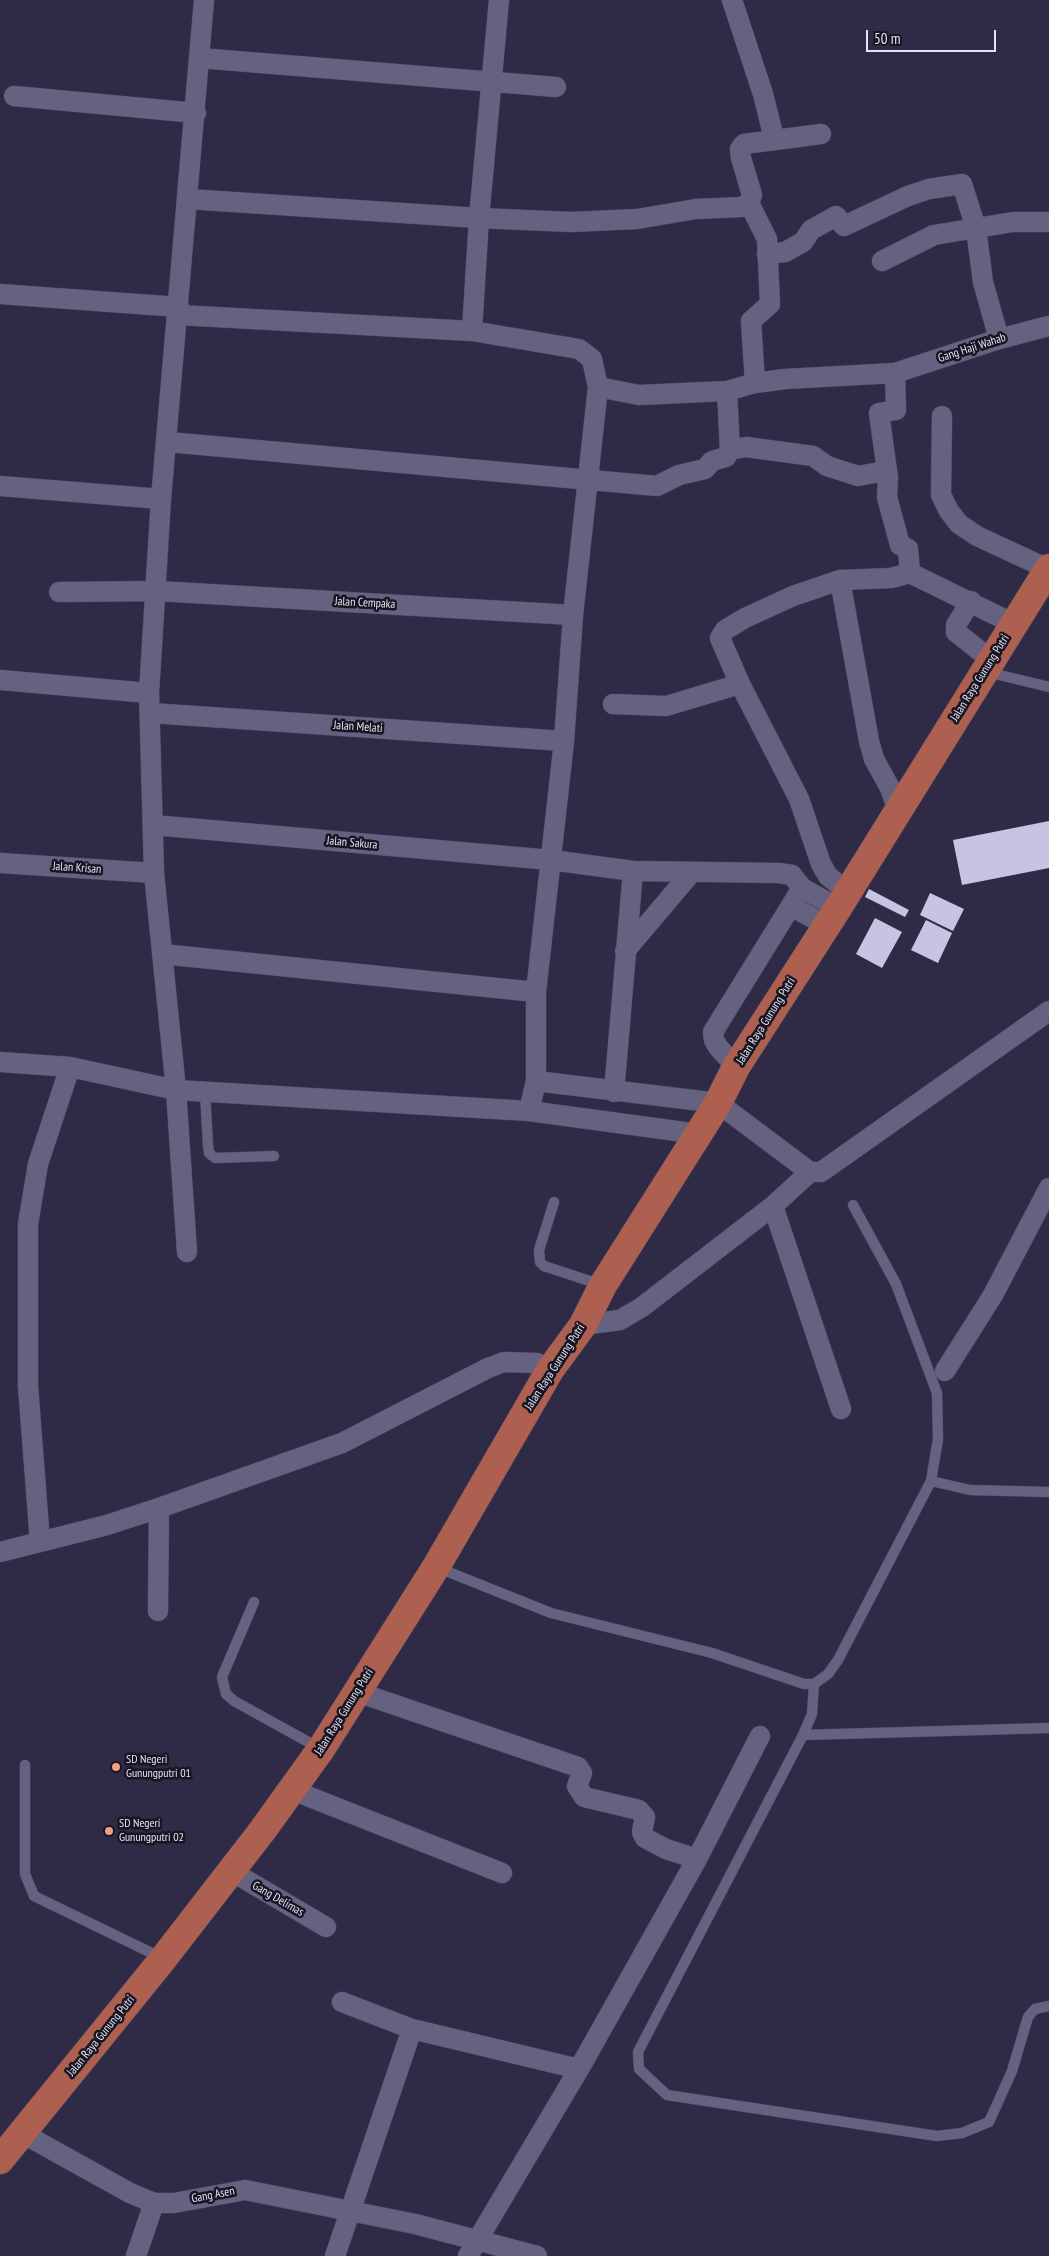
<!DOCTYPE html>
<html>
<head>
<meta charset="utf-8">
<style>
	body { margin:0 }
	#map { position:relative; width:1049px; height:2256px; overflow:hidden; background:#2f2b46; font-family:"PT Sans Narrow",sans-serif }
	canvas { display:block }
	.scale { position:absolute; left:866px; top:30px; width:130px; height:22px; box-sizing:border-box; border:2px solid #e4e2f4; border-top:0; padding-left:6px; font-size:15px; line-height:18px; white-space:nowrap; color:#e4e2f4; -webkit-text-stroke:4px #171522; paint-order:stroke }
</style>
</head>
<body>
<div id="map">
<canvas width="1049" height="2256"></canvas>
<div class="scale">50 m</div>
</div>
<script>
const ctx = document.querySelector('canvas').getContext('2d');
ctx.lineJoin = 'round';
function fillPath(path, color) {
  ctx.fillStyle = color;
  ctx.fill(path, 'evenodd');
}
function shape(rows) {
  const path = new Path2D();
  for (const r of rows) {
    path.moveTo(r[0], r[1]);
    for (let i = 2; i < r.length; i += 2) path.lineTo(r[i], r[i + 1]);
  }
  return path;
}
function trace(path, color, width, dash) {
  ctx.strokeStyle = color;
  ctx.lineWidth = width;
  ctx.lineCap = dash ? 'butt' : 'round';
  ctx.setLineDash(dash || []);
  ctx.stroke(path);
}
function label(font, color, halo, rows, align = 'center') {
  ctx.font = font + ' "PT Sans Narrow",sans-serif';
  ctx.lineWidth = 5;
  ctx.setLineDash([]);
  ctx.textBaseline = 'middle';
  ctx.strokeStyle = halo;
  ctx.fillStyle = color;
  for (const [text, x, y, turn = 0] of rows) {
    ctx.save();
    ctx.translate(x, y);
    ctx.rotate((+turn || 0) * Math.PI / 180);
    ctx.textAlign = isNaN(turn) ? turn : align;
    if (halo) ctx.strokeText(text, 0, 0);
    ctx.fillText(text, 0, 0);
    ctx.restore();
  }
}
const building = shape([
	[1049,821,1049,868,962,885,953,840],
	[869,889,909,910,905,917,865,897],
	[930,893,964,909,953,931,920,915],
	[875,918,902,932,882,968,856,954],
	[926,920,952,933,938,963,911,950]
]);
const service = shape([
	[987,672,1049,687],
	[205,1093,208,1145,209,1153,215,1158,274,1156],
	[554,1202,539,1250,540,1262,544,1266,602,1285],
	[931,1481,970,1490,1049,1492],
	[436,1567,551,1613,712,1653,804,1684,814,1684,828,1674,838,1660,931,1481,938,1439,937,1393,896,1284,853,1205],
	[254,1602,222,1677,226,1694,234,1701,321,1749],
	[814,1684,812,1714,803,1735,638,2052,639,2069,667,2095,937,2136,962,2133,989,2122,1012,2071,1028,2017,1035,2009,1049,2006],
	[803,1735,1049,1728],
	[25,1765,25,1874,34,1896,162,1958]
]);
const minor = shape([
	[732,0,763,94,774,138],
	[199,58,556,87],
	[14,96,196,113],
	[187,199,479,218,571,222,637,219,696,209,742,207,749,203,752,195,741,158,740,149,744,144,821,134],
	[749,203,767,239,770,304,751,321,755,383,785,379,895,373,896,410,879,413,888,478,887,497,900,545,908,549,910,573,891,578,840,580,793,596,745,618,725,630,720,638,740,684,799,799,821,864,828,876,848,892],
	[767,254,785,252,803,242,811,230,836,216,844,226,908,196,929,189,962,184,976,228,983,282,999,339],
	[882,261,934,235,1013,222,1049,222],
	[0,294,179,307],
	[179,315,472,331,579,349,592,359,598,387,573,615,564,741,536,992,536,1081,529,1111],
	[472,331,479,218,499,0],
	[895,373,999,339,1049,326],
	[598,387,639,395,727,391,755,383],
	[727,391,730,450,746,447,813,456,827,466,858,476,885,471],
	[942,416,941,495,949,511,959,524,977,536,1048,569],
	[168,442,657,486,679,475,705,469,712,461,726,457,730,450],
	[0,486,161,499],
	[910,573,1014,624],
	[840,580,869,741,874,759,890,788,898,811],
	[59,592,157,591,573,615],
	[971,601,956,625,956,632,991,660],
	[0,680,149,693],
	[613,704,666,706,740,684],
	[151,713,564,741],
	[153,825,551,860,633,871,779,873,792,875,802,888,713,1032,714,1040,718,1047,736,1067],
	[0,863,154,873],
	[802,888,838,908],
	[791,906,827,926],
	[625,951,691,873],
	[162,954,536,992],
	[0,1062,70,1067,176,1090,529,1111,699,1134],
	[536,1081,718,1103,810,1172,821,1172,1049,1011],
	[614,1092,633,871],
	[773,1206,841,1409],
	[187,1252,176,1090,154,873,149,693,161,499,204,0],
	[583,1325,620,1320,642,1307,773,1206,810,1172],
	[945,1371,993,1295,1049,1188],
	[40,1542,28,1386,28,1224,38,1164,70,1067],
	[0,1552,107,1525,159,1508,342,1443,488,1368,504,1362,537,1363,550,1370],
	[158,1611,159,1508],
	[357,1692,578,1767,582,1773,577,1786,584,1797,639,1810,645,1817,642,1832,645,1838,666,1849,697,1859],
	[292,1790,502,1873],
	[231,1871,326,1927],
	[412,2029,579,2069],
	[22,2133,130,2193,154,2203,174,2203,245,2190,415,2224,537,2256],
	[136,2256,154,2203],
	[335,2256,412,2029,342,2002],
	[468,2256,579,2069,697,1859,760,1736]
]);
const primary = shape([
	[0,2160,163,1959,262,1831,321,1749,436,1567,550,1370,583,1325,603,1285,718,1103,736,1067,838,908,1049,568]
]);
const markers = [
	[116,1767,5,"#f49e86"],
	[109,1831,5,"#f49e86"]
];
const streetNames = [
	["Gang Haji Wahab",972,348,-18],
	["Jalan Cempaka",365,603,3],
	["Jalan Raya Gunung Putri",980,678,-58],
	["Jalan Melati",358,727,4],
	["Jalan Sakura",352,843,5],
	["Jalan Krisan",77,868,4],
	["Jalan Raya Gunung Putri",766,1021,-58],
	["Jalan Raya Gunung Putri",555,1367,-57],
	["Jalan Raya Gunung Putri",344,1712,-58],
	["Gang Delimas",278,1899,30],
	["Jalan Raya Gunung Putri",101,2036,-51],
	["Gang Asen",213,2195,-11]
];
const poiNames = [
	["SD Negeri",126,1760],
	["Gunungputri 01",126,1774],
	["SD Negeri",119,1824],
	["Gunungputri 02",119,1838]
];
fillPath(building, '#c6c3e3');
trace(service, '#4c4960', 11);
trace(minor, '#4c4960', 21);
trace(primary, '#4c4960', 29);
trace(service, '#656281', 10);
trace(minor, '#656281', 20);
trace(primary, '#ad6050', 28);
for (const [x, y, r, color] of markers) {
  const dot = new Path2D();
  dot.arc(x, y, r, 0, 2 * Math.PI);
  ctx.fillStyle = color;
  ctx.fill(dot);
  trace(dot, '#171522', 2);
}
label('12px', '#e4e2f4', '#171522', streetNames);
label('12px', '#e4e2f4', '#171522', poiNames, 'left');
</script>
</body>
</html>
